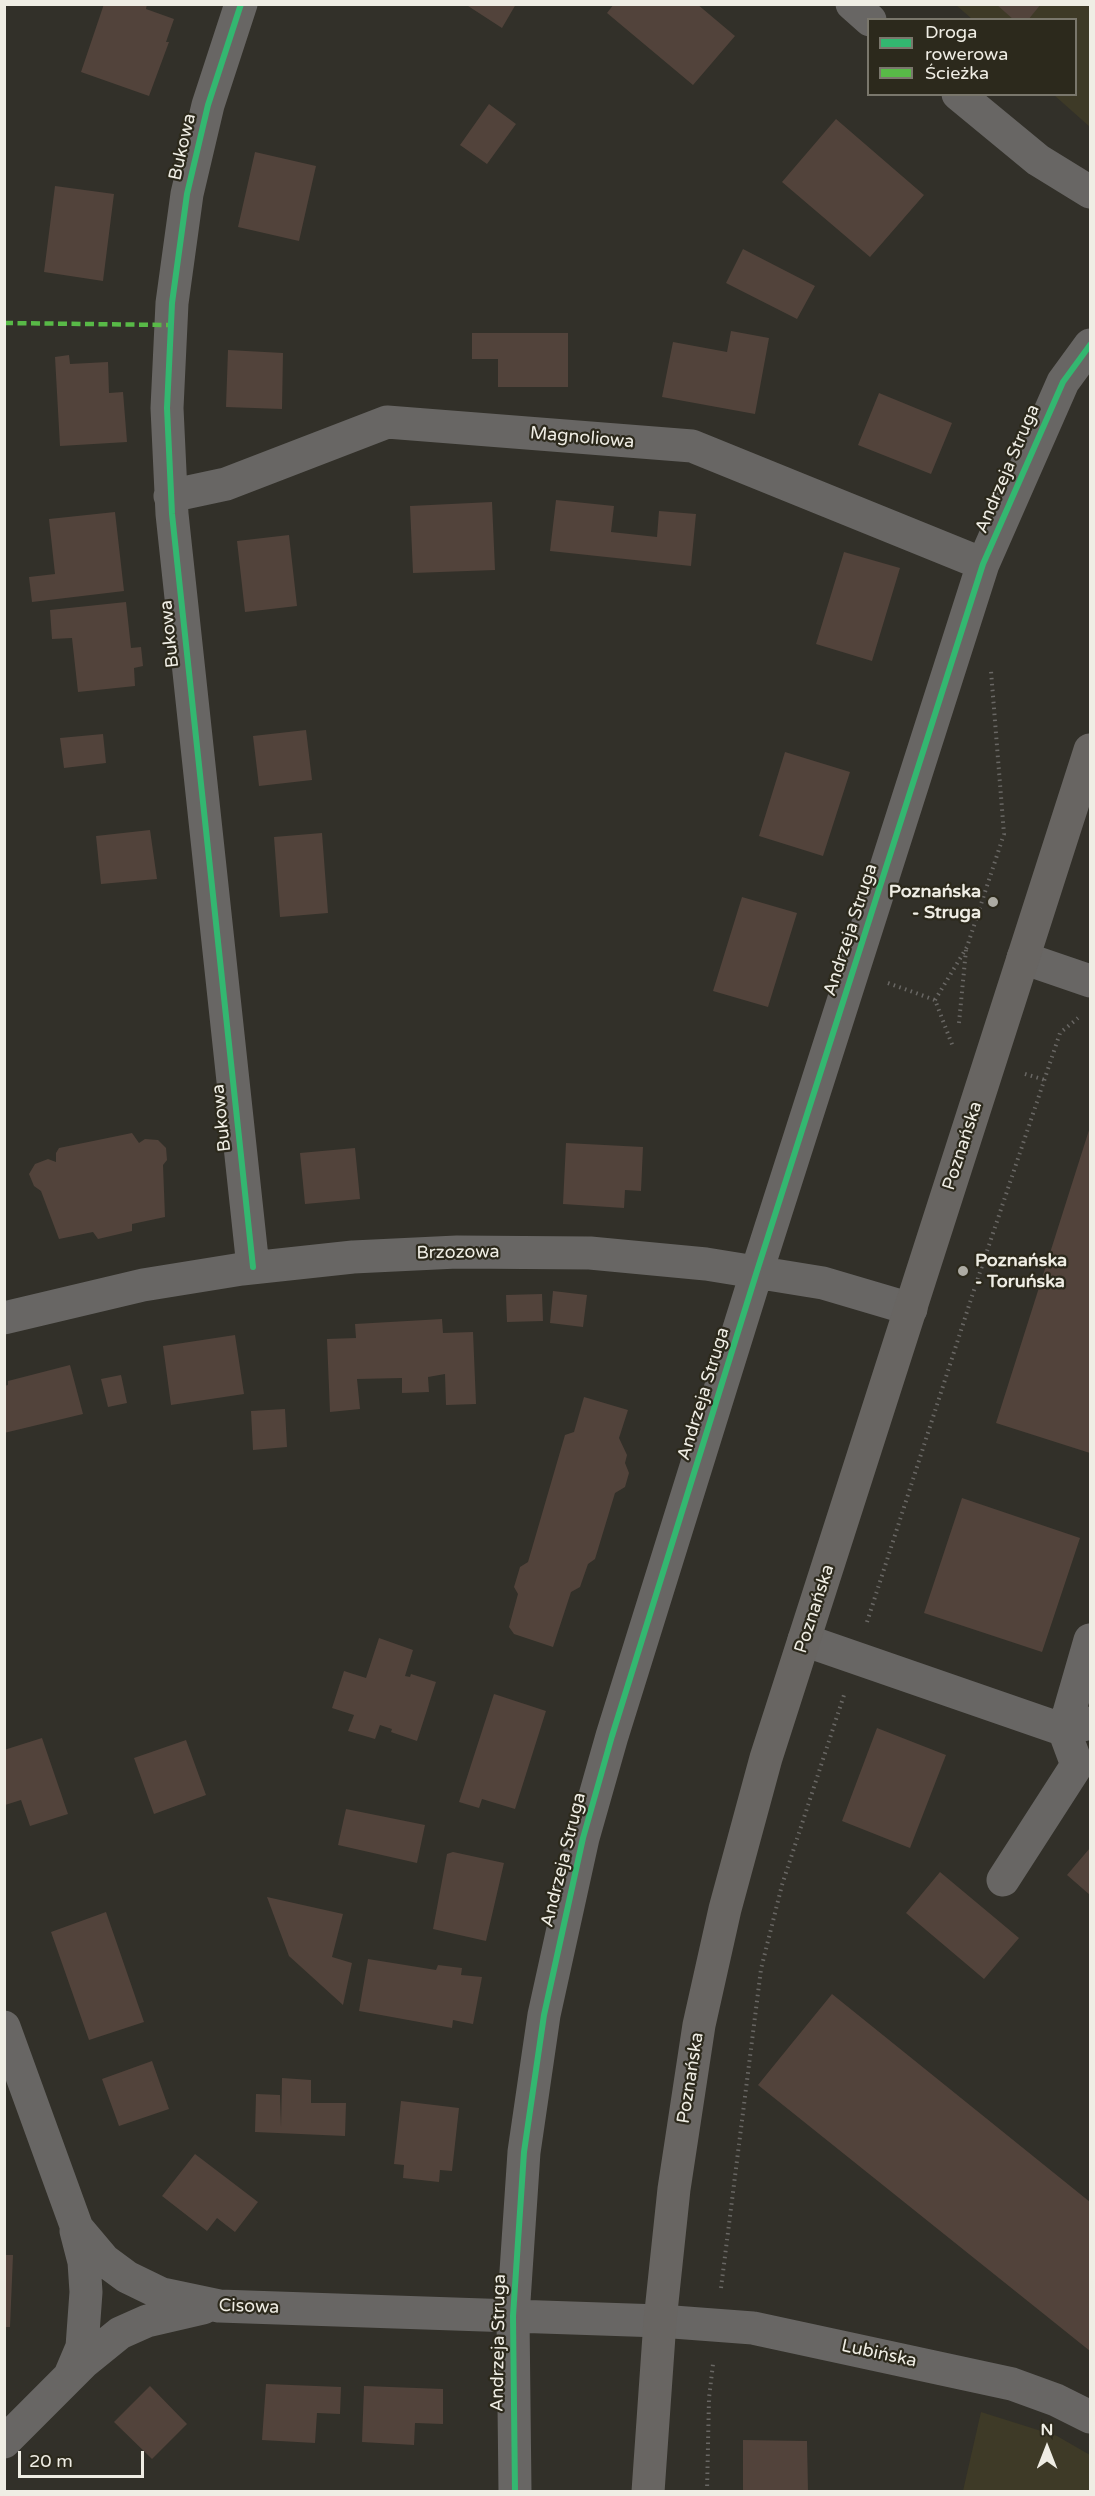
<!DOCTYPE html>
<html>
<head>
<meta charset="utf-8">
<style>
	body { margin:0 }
	#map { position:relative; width:1095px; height:2496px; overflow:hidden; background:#323029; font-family:"Varela Round",sans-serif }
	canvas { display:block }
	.frame { position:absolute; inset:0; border:6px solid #efede4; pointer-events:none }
	.legend { position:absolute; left:867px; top:18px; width:210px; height:78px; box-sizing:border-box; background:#2c291c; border:2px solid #7a776c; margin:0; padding:8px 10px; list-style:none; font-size:18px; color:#efede4 }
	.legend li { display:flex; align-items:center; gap:12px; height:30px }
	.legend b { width:30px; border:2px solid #7a776c }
	.north { position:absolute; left:1017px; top:2418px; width:60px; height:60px; -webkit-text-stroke:4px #2c291c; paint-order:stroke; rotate:0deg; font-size:16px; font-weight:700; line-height:24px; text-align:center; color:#efede4 }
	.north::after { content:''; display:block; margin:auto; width:21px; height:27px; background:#efede4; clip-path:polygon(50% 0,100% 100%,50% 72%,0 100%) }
	.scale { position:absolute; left:18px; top:2451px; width:126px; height:27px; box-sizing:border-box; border:3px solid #efede4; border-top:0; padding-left:8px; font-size:18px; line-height:21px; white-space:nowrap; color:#efede4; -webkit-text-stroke:4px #2c291c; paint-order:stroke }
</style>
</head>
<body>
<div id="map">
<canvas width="1095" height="2496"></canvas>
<div class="frame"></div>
<ul class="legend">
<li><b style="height:8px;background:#33b770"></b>Droga rowerowa</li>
<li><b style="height:8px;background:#58b947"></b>Ścieżka</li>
</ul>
<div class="north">N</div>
<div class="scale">20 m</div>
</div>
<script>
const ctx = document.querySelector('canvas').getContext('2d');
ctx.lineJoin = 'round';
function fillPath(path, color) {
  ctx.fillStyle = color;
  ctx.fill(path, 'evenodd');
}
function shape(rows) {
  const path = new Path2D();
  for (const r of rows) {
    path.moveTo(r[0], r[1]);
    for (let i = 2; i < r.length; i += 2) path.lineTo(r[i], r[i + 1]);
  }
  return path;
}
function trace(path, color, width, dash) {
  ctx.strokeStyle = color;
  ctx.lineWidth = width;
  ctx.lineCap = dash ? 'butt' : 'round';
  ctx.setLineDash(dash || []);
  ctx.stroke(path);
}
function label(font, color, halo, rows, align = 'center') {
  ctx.font = font + ' "Varela Round",sans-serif';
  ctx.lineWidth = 4.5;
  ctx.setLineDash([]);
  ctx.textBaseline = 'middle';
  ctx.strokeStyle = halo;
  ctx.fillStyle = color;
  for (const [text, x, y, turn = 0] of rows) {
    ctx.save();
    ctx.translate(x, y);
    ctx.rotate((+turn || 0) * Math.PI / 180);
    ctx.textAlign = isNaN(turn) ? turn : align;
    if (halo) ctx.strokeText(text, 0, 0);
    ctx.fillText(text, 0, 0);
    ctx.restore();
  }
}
const built = shape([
	[956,5,1090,5,1090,127,1054,95,1076,94,1076,20,972,19],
	[981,2412,1057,2436,1090,2455,1090,2491,963,2491]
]);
const building = shape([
	[104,4,147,4,146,9,174,19,166,42,169,42,149,96,81,72],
	[465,4,516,4,502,28],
	[614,4,697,4,735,36,693,85,607,13],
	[996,4,1041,4,1028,20,1014,20],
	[489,104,516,124,487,164,460,145],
	[836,119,924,195,870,257,782,182],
	[255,152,316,166,299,241,238,227],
	[55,186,114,194,103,281,44,272],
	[743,249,815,286,797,319,726,283],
	[731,331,769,338,755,414,662,397,673,342,727,352],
	[472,333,568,333,568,387,498,387,498,359,472,359],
	[228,350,283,353,282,409,226,407],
	[69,355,70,364,108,362,109,393,123,392,127,442,60,446,55,357],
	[879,393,952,423,931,474,858,445],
	[556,500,614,506,611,532,657,537,659,511,696,514,691,566,550,551],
	[492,502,495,570,413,573,410,506],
	[115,512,124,591,32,602,29,577,55,574,49,519],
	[289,535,297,606,245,612,237,541],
	[844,552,900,568,872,661,816,644],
	[126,602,131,648,141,647,143,666,134,668,135,686,78,692,72,638,52,639,50,610],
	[306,730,312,780,259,786,253,736],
	[103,734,106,763,64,768,60,738],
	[785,752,850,772,823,856,759,836],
	[150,830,157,879,101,884,96,836],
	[322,833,328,913,280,917,274,837],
	[742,897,797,913,768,1007,713,991],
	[1090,1127,1090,1453,996,1423],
	[132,1133,139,1143,145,1139,158,1140,166,1148,167,1160,163,1165,165,1217,132,1224,132,1231,98,1239,93,1232,59,1239,41,1191,34,1186,29,1174,35,1164,48,1159,56,1162,56,1153,59,1148],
	[566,1143,643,1147,641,1191,625,1190,624,1208,563,1204],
	[355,1148,360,1199,305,1204,300,1153],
	[553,1291,587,1295,583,1327,550,1323],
	[542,1294,543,1321,507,1322,506,1295],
	[442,1319,443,1333,473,1332,476,1404,446,1405,445,1374,428,1377,429,1392,402,1393,402,1378,357,1379,360,1409,330,1412,327,1339,356,1338,355,1324],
	[235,1335,244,1394,171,1405,163,1346],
	[70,1365,83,1414,4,1433,4,1386,8,1385,8,1381],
	[121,1375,127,1403,108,1407,101,1379],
	[584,1397,628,1410,619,1438,627,1455,625,1463,629,1473,625,1487,615,1493,595,1559,588,1564,580,1587,571,1592,553,1647,514,1634,509,1627,518,1594,514,1587,520,1567,528,1562,565,1435,574,1432],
	[285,1409,287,1447,253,1450,251,1411],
	[962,1498,1080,1538,1042,1652,924,1613],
	[379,1638,413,1650,405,1676,410,1677,411,1674,436,1682,417,1741,391,1732,392,1729,380,1725,375,1739,348,1731,354,1715,332,1708,344,1671,366,1678],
	[494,1694,546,1711,515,1809,482,1799,479,1808,459,1802],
	[877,1728,946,1755,910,1848,842,1821],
	[42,1738,68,1814,30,1826,21,1800,5,1805,4,1750],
	[186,1740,206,1795,154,1814,134,1758],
	[346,1809,425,1825,417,1863,338,1845],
	[1090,1848,1090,1895,1067,1875],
	[453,1852,504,1863,486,1941,433,1929,447,1854],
	[940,1872,1019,1938,984,1979,906,1913],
	[267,1897,343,1914,332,1957,352,1963,343,2005,289,1956],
	[106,1912,144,2022,89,2040,51,1932],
	[368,1959,436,1970,438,1965,462,1968,461,1975,482,1977,473,2024,453,2020,452,2028,359,2011],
	[832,1994,1090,2202,1090,2351,758,2085],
	[152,2061,169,2109,119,2126,102,2079],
	[282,2078,311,2080,311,2103,346,2103,345,2136,255,2132,256,2094,280,2095,281,2127],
	[401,2101,459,2108,452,2171,440,2170,439,2182,403,2178,404,2165,394,2164],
	[195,2154,258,2202,235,2232,217,2218,207,2231,162,2196],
	[4,2255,13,2255,10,2327,4,2327],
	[266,2384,341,2387,340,2414,317,2413,315,2443,262,2440],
	[150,2386,187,2424,152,2459,114,2422],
	[364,2386,443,2389,443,2424,415,2423,414,2445,362,2442],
	[743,2440,807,2441,808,2492,743,2492]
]);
const path = shape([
	[888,983,935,1000,953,1047],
	[935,1000,967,947,1004,834,991,671],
	[959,1023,966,950],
	[1025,1074,1045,1080],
	[867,1622,974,1290,1060,1033,1078,1018],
	[721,2288,761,1969,782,1885,844,1695],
	[707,2492,709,2398,713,2364]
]);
const minor = shape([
	[241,4,208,105,187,194,172,303,167,408,172,514,253,1267],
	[852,4,870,20],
	[958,94,1038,160,1090,192],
	[170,496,226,484,387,422,692,446,983,564],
	[1023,958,1090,981],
	[4,1318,143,1285,242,1269,353,1257,457,1252,590,1253,706,1264,823,1283,911,1309],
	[804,1640,1064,1730,1090,1723],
	[1003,1880,1077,1765,1064,1730,1090,1640],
	[4,2027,77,2228,104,2260,127,2277,162,2294,219,2306,660,2321,753,2328,1012,2384,1056,2400,1090,2417],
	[71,2373,82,2347,86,2292,84,2262,76,2231],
	[4,2442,83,2363,120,2333,147,2321,203,2308],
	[515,2492,513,2316,524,2152,544,2015,583,1838,612,1736,757,1271,983,564,1063,382,1090,345]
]);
const major = shape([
	[648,2492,660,2321,674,2189,699,2025,725,1909,766,1758,1090,750]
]);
const quiet = shape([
	[4,323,170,325]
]);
const cycleway = shape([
	[241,4,208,105,187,194,172,303,167,408,172,514,253,1267],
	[515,2492,513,2316,524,2152,544,2015,583,1838,612,1736,757,1271,983,564,1063,382,1090,345]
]);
const markers = [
	[993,902,6,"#adaba3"],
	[963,1271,6,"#adaba3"]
];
const streetNames = [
	["Bukowa",183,147,-77],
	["Magnoliowa",582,438,5],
	["Andrzeja Struga",1008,469,-67],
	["Bukowa",170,634,-96],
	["Andrzeja Struga",851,930,-72],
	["Bukowa",222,1118,-96],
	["Poznańska",963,1146,-72],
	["Brzozowa",458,1253,-1],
	["Andrzeja Struga",704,1394,-73],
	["Poznańska",815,1609,-72],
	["Andrzeja Struga",564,1860,-76],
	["Poznańska",691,2078,-81],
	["Cisowa",249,2307,2],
	["Andrzeja Struga",499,2343,-89],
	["Lubińska",879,2354,12]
];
const poiNames = [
	["Poznańska",981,892],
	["- Struga",981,913],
	["Poznańska",975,1261,"left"],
	["- Toruńska",975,1282,"left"]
];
fillPath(built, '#3e3a27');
fillPath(building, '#52433b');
trace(path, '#696764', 4, [1.5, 4.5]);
trace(minor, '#686664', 33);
trace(major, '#686562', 33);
trace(quiet, '#58b947', 4.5, [9, 4.5]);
trace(cycleway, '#33b770', 6);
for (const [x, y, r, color] of markers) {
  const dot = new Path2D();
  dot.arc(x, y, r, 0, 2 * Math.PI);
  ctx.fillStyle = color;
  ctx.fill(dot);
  trace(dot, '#2c291c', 2);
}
label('18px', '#efede4', '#2c291c', streetNames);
label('bold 18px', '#efede4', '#2c291c', poiNames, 'right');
</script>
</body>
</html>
